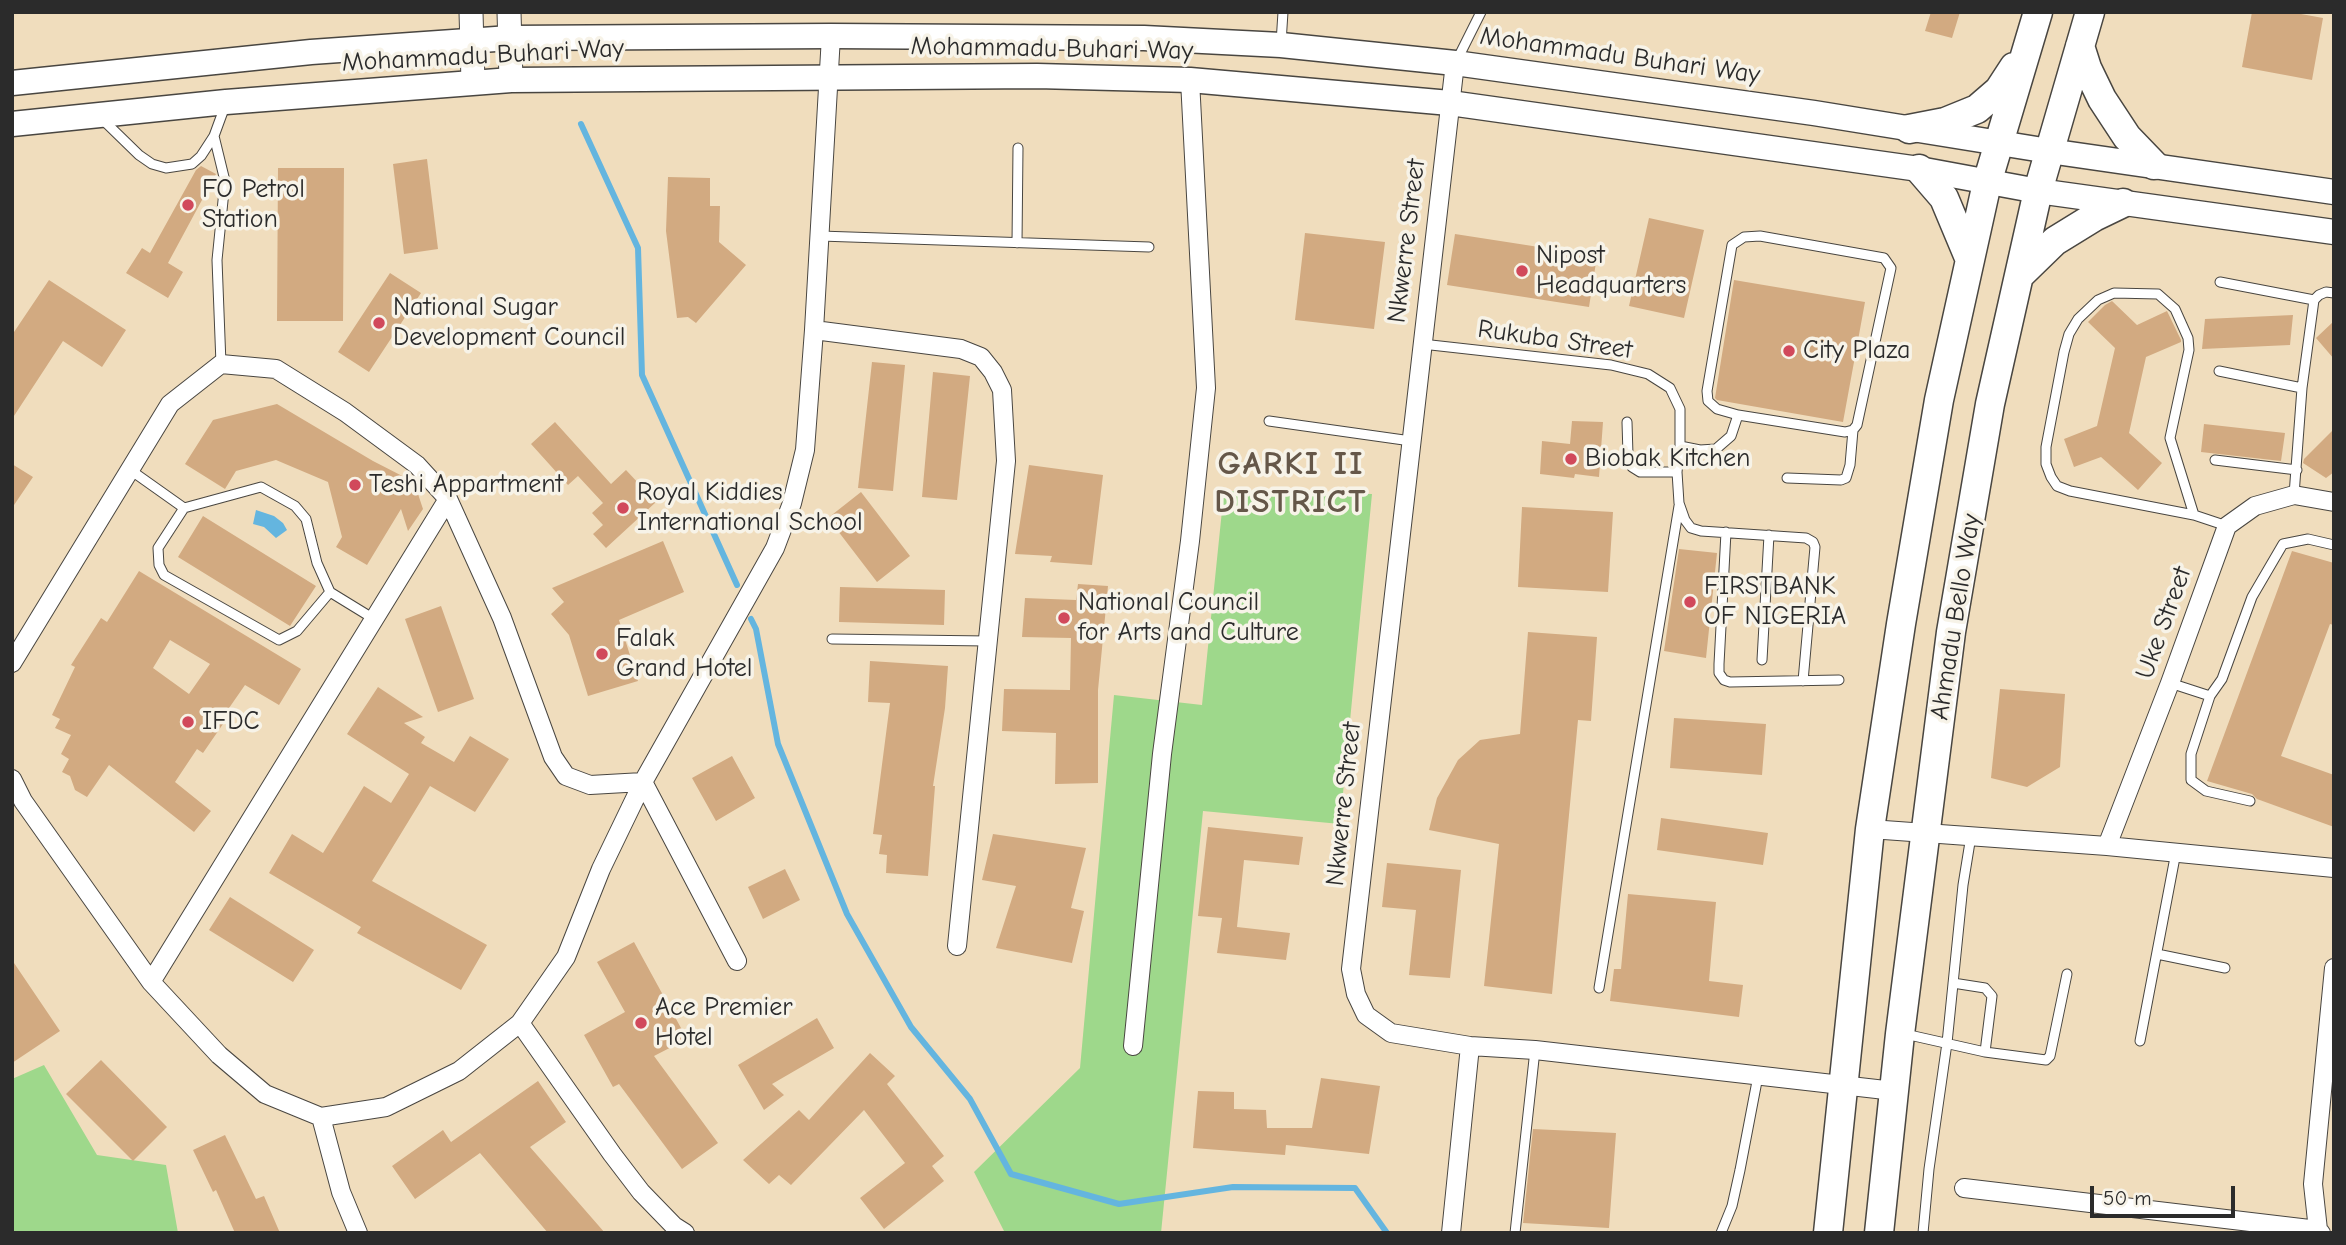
<!DOCTYPE html>
<html>
<head>
<meta charset="utf-8">
<style>
	body { margin:0 }
	#map { position:relative; width:2346px; height:1245px; overflow:hidden; background:#f0ddbd; font-family:"Comic Neue",sans-serif }
	canvas { display:block }
	.frame { position:absolute; inset:0; border:14px solid #2b2b2b; pointer-events:none }
	.scale { position:absolute; left:2090px; top:1186px; width:145px; height:32px; box-sizing:border-box; border:4px solid #2b2b2b; border-top:0; padding-left:9px; font-size:21px; line-height:24px; white-space:nowrap; color:#2b2b2b; -webkit-text-stroke:5px #f7f3e8; paint-order:stroke }
</style>
</head>
<body>
<div id="map">
<canvas width="2346" height="1245"></canvas>
<div class="frame"></div>
<div class="scale">50 m</div>
</div>
<script>
const ctx = document.querySelector('canvas').getContext('2d');
ctx.lineJoin = 'round';
function fillPath(path, color) {
  ctx.fillStyle = color;
  ctx.fill(path, 'evenodd');
}
function shape(rows) {
  const path = new Path2D();
  for (const r of rows) {
    path.moveTo(r[0], r[1]);
    for (let i = 2; i < r.length; i += 2) path.lineTo(r[i], r[i + 1]);
  }
  return path;
}
function trace(path, color, width, dash) {
  ctx.strokeStyle = color;
  ctx.lineWidth = width;
  ctx.lineCap = dash ? 'butt' : 'round';
  ctx.setLineDash(dash || []);
  ctx.stroke(path);
}
function label(font, color, halo, rows, align = 'center') {
  ctx.font = font + ' "Comic Neue",sans-serif';
  ctx.lineWidth = 7;
  ctx.setLineDash([]);
  ctx.textBaseline = 'middle';
  ctx.strokeStyle = halo;
  ctx.fillStyle = color;
  for (const [text, x, y, turn = 0] of rows) {
    ctx.save();
    ctx.translate(x, y);
    ctx.rotate((+turn || 0) * Math.PI / 180);
    ctx.textAlign = isNaN(turn) ? turn : align;
    if (halo) ctx.strokeText(text, 0, 0);
    ctx.fillText(text, 0, 0);
    ctx.restore();
  }
}
const green = shape([
	[1224,491,1372,494,1340,824,1203,811,1161,1233,1005,1233,974,1172,1080,1068,1114,695,1202,705],
	[44,1065,97,1155,166,1165,178,1233,12,1233,12,1079]
]);
const water = shape([
	[256,510,274,516,283,523,287,530,276,538,264,527,253,524]
]);
const stream = shape([
	[581,124,638,248,642,375,737,585],
	[751,619,756,629,778,744,847,914,911,1027,970,1099,1011,1174,1119,1204,1233,1187,1355,1188,1387,1233]
]);
const building = shape([
	[1931,12,1960,12,1952,38,1925,31],
	[2252,12,2290,12,2323,18,2312,80,2242,67],
	[427,159,438,249,404,254,393,164],
	[201,166,216,174,168,263,183,272,168,298,126,273,142,248,150,253,196,170],
	[278,168,344,168,343,321,277,321],
	[668,177,710,178,710,206,720,206,719,242,746,265,696,323,688,317,677,318,666,231],
	[1649,218,1704,230,1684,318,1629,306],
	[1305,233,1385,242,1374,329,1295,320],
	[1455,234,1597,256,1589,307,1447,285],
	[390,273,421,293,369,372,338,352],
	[49,280,126,330,102,367,63,341,12,419,12,335],
	[1734,280,1865,302,1843,422,1717,400,1715,398],
	[2112,301,2137,325,2167,311,2181,340,2181,342,2146,357,2129,433,2162,463,2138,490,2101,457,2074,467,2064,439,2097,426,2115,348,2088,322,2105,305],
	[2293,315,2290,345,2202,349,2205,319],
	[2334,321,2334,359,2316,338],
	[872,362,905,365,893,491,858,488],
	[933,372,970,376,957,500,922,497],
	[277,404,373,461,414,482,423,509,408,531,401,509,367,565,336,547,342,537,328,482,276,460,236,471,225,489,185,464,213,420],
	[1572,421,1603,422,1599,477,1575,474,1574,478,1540,474,1542,441,1570,444],
	[555,422,611,484,626,470,656,502,606,548,593,534,603,525,592,513,603,503,578,476,568,485,531,444],
	[2204,424,2285,433,2281,461,2201,452],
	[2334,429,2334,472,2326,478,2303,463,2304,459],
	[12,464,33,477,12,508],
	[1029,465,1103,475,1092,565,1050,562,1052,556,1015,554],
	[861,492,910,556,877,582,828,518],
	[1522,507,1613,512,1608,592,1518,587],
	[203,516,316,586,290,626,178,557],
	[663,541,684,592,619,620,638,681,588,696,569,635,551,614,564,602,552,588],
	[1679,549,1717,553,1706,658,1664,651],
	[2292,551,2334,563,2334,625,2330,624,2281,756,2334,775,2334,827,2257,799,2252,794,2207,781],
	[139,571,301,669,279,705,245,685,220,721,223,724,203,753,197,749,175,782,211,811,194,832,109,765,87,797,75,790,70,776,62,772,69,759,61,754,71,735,55,728,60,719,52,715,75,667,71,665,101,618,107,622],
	[170,640,210,664,189,694,153,668],
	[1078,584,1108,586,1098,690,1098,783,1055,784,1056,733,1002,731,1004,689,1070,690,1071,638,1022,637,1025,598,1076,600],
	[840,587,945,590,944,625,839,622],
	[441,606,474,699,438,712,405,619],
	[1528,632,1597,637,1591,721,1578,720,1552,994,1484,986,1499,844,1429,830,1437,798,1458,760,1480,740,1520,734],
	[870,661,948,666,945,708,933,786,935,786,928,876,886,873,887,855,879,854,882,835,873,834,890,703,868,702],
	[378,687,423,717,404,723,425,737,421,743,454,762,470,736,509,759,475,812,430,786,372,881,487,945,461,990,357,933,361,927,269,873,292,834,323,853,364,786,391,803,409,774,347,734],
	[2000,689,2065,694,2060,767,2027,787,1991,778],
	[1674,718,1766,724,1762,775,1670,768],
	[732,756,755,798,716,821,692,778],
	[1661,818,1768,833,1763,865,1657,850],
	[1208,827,1303,837,1299,865,1244,860,1237,927,1290,933,1286,960,1217,953,1222,918,1198,916],
	[993,834,1086,848,1071,908,1084,911,1072,963,996,948,1016,886,982,880],
	[1387,863,1461,870,1450,978,1409,975,1416,910,1382,907],
	[785,869,800,900,763,919,748,887],
	[1628,894,1716,902,1709,981,1743,985,1739,1017,1610,1001,1614,969,1621,969],
	[230,897,314,950,293,982,209,930],
	[634,942,687,1039,654,1056,718,1143,682,1169,619,1084,613,1087,584,1035,625,1012,597,962],
	[12,960,60,1031,12,1063],
	[817,1018,834,1048,772,1084,784,1095,764,1110,738,1065],
	[870,1053,895,1076,887,1084,944,1156,932,1166,944,1181,884,1229,860,1198,905,1163,864,1110,791,1185,779,1175,769,1184,743,1160,799,1110,809,1120],
	[101,1060,167,1127,133,1161,66,1094],
	[1321,1078,1380,1086,1369,1154,1286,1145,1285,1155,1193,1148,1198,1091,1234,1092,1234,1109,1266,1110,1267,1128,1312,1128],
	[538,1081,566,1122,530,1147,605,1233,548,1233,480,1153,415,1199,392,1166,443,1130,451,1142],
	[1533,1129,1616,1133,1609,1228,1523,1223],
	[225,1135,256,1199,264,1196,280,1233,235,1233,216,1190,213,1192,193,1150]
]);
const service = shape([
	[1281,43,1283,12],
	[1456,62,1481,12],
	[101,118,139,155,152,164,166,168,192,164,201,156,214,136,225,106],
	[214,136,225,181,217,260,221,364],
	[820,236,1149,247],
	[1017,243,1018,148],
	[2220,282,2314,300],
	[1422,344,1611,365,1648,374,1670,388,1680,409,1680,446,1677,472,1679,503,1685,520,1691,528,1701,531,1806,538,1813,542,1815,547,1803,681],
	[2219,371,2302,388],
	[1269,421,1411,441],
	[1627,422,1628,455,1632,467,1640,472,1677,472],
	[1680,446,1700,450,1716,449,1731,436,1738,415,1845,432,1853,430,1857,425,1891,268,1884,258,1760,236,1744,237,1732,245,1707,391,1708,401,1717,409,1738,415],
	[2215,460,2297,470],
	[129,469,184,508],
	[1787,478,1841,480,1846,478,1850,465,1853,430],
	[2294,495,2302,388,2314,300,2319,295,2326,292,2334,293],
	[2194,515,2170,438,2189,350,2188,338,2175,309,2158,294,2114,293,2098,300,2078,319,2069,334,2064,352,2046,447,2046,464,2051,477,2057,486,2070,491,2194,515,2227,526],
	[1726,532,1719,664,1719,673,1724,680,1730,682,1839,680],
	[330,592,297,631,279,640,164,575,159,565,158,548,184,508,261,487,295,506,306,519,317,563,330,592,374,619],
	[832,639,988,641],
	[1762,660,1769,535],
	[2170,683,2210,696,2222,679,2252,597,2283,544,2308,539,2334,545],
	[2210,696,2191,754,2191,780,2206,791,2250,801],
	[2157,954,2225,968],
	[1953,983,1985,988,1992,996,1985,1052],
	[1599,988,1679,506],
	[1905,1034,1985,1052,2046,1060,2050,1056,2067,974],
	[2140,1041,2176,852],
	[1515,1233,1535,1050],
	[1721,1233,1732,1206,1740,1170,1758,1076],
	[1923,1233,1929,1169,1947,1043,1963,885,1971,836]
]);
const minor = shape([
	[1455,63,1351,969,1356,994,1366,1015,1391,1033,1470,1046,1535,1050,1894,1091],
	[814,330,961,349,981,357,993,372,1002,390,1006,461,957,946],
	[12,663,170,404,221,364,276,369,345,412,417,465,448,499,502,618,553,757,566,776,590,785,643,782,737,961],
	[12,779,23,801,151,982,219,1055,265,1094,321,1117,386,1107,459,1071,520,1023,566,957,601,869,643,782,775,548,792,503,805,450,814,330,831,36],
	[1870,829,2107,846,2334,868],
	[2107,846,2170,683,2227,526,2255,506,2294,495,2334,502],
	[151,982,448,499],
	[520,1023,612,1154,641,1192,674,1226,685,1233],
	[1133,1046,1162,754,1190,541,1206,388,1190,80],
	[321,1117,341,1192,358,1233],
	[1964,1188,2318,1230],
	[1451,1233,1470,1046],
	[2321,1233,2318,1230,2313,1184,2334,968]
]);
const tertiary = shape([
	[471,12,473,82],
	[509,12,511,80]
]);
const secondary = shape([
	[12,83,311,52,510,38,831,36,1144,38,1281,45,1455,63,1814,113,2049,151,2334,192],
	[12,124,226,102,511,80,1037,76,1190,80,1450,103,1919,169,2038,191,2334,232]
]);
const primary = shape([
	[2080,46,2087,68,2102,99,2127,137,2154,165],
	[1909,129,1945,122,1977,109,1999,90,2014,67],
	[1919,169,1944,198,1970,260],
	[2019,276,2055,241,2094,217,2123,203],
	[1828,1233,1870,829,1901,624,1939,400,1987,183,2038,12],
	[1879,1233,1900,1034,1951,632,1990,404,2038,191,2090,12]
]);
const markers = [
	[188,205,7,"#d1495b"],
	[1522,271,7,"#d1495b"],
	[379,323,7,"#d1495b"],
	[1789,351,7,"#d1495b"],
	[1571,459,7,"#d1495b"],
	[355,485,7,"#d1495b"],
	[623,508,7,"#d1495b"],
	[1690,602,7,"#d1495b"],
	[1064,618,7,"#d1495b"],
	[602,654,7,"#d1495b"],
	[188,722,7,"#d1495b"],
	[641,1023,7,"#d1495b"]
];
const streetNames = [
	["Mohammadu Buhari Way",1052,49,1],
	["Mohammadu Buhari Way",483,56,-3],
	["Mohammadu Buhari Way",1620,56,8],
	["Nkwerre Street",1407,241,-83],
	["Rukuba Street",1555,340,8],
	["Ahmadu Bello Way",1956,617,-81],
	["Uke Street",2164,623,-70],
	["Nkwerre Street",1344,804,-84]
];
const poiNames = [
	["FO Petrol",202,190],
	["Station",202,220],
	["Nipost",1536,256],
	["Headquarters",1536,286],
	["National Sugar",393,308],
	["Development Council",393,338],
	["City Plaza",1803,351],
	["Biobak Kitchen",1585,459],
	["Teshi Appartment",369,485],
	["Royal Kiddies",637,493],
	["International School",637,523],
	["FIRSTBANK",1704,587],
	["OF NIGERIA",1704,617],
	["National Council",1078,603],
	["for Arts and Culture",1078,633],
	["Falak",616,639],
	["Grand Hotel",616,669],
	["IFDC",202,722],
	["Ace Premier",655,1008],
	["Hotel",655,1038]
];
const districtNames = [
	["GARKI II",1291,465],
	["DISTRICT",1291,503]
];
fillPath(green, '#9ed88b');
fillPath(water, '#64b5df');
trace(stream, '#64b5df', 6);
fillPath(building, '#d2aa81');
trace(service, '#494641', 11);
trace(minor, '#494641', 20);
trace(tertiary, '#494641', 25);
trace(secondary, '#494641', 27);
trace(primary, '#494641', 31);
trace(service, '#fff', 9);
trace(minor, '#fff', 18);
trace(tertiary, '#fff', 23);
trace(secondary, '#fff', 24);
trace(primary, '#fff', 28);
for (const [x, y, r, color] of markers) {
  const dot = new Path2D();
  dot.arc(x, y, r, 0, 2 * Math.PI);
  ctx.fillStyle = color;
  ctx.fill(dot);
  trace(dot, '#f7f3e8', 2.5);
}
label('26px', '#2b2b2b', '#f7f3e8', streetNames);
label('26px', '#2b2b2b', '#f7f3e8', poiNames, 'left');
ctx.letterSpacing = '2px';
label('bold 33px', '#655749', '#f7f3e8', districtNames);
ctx.letterSpacing = '0px';
</script>
</body>
</html>
